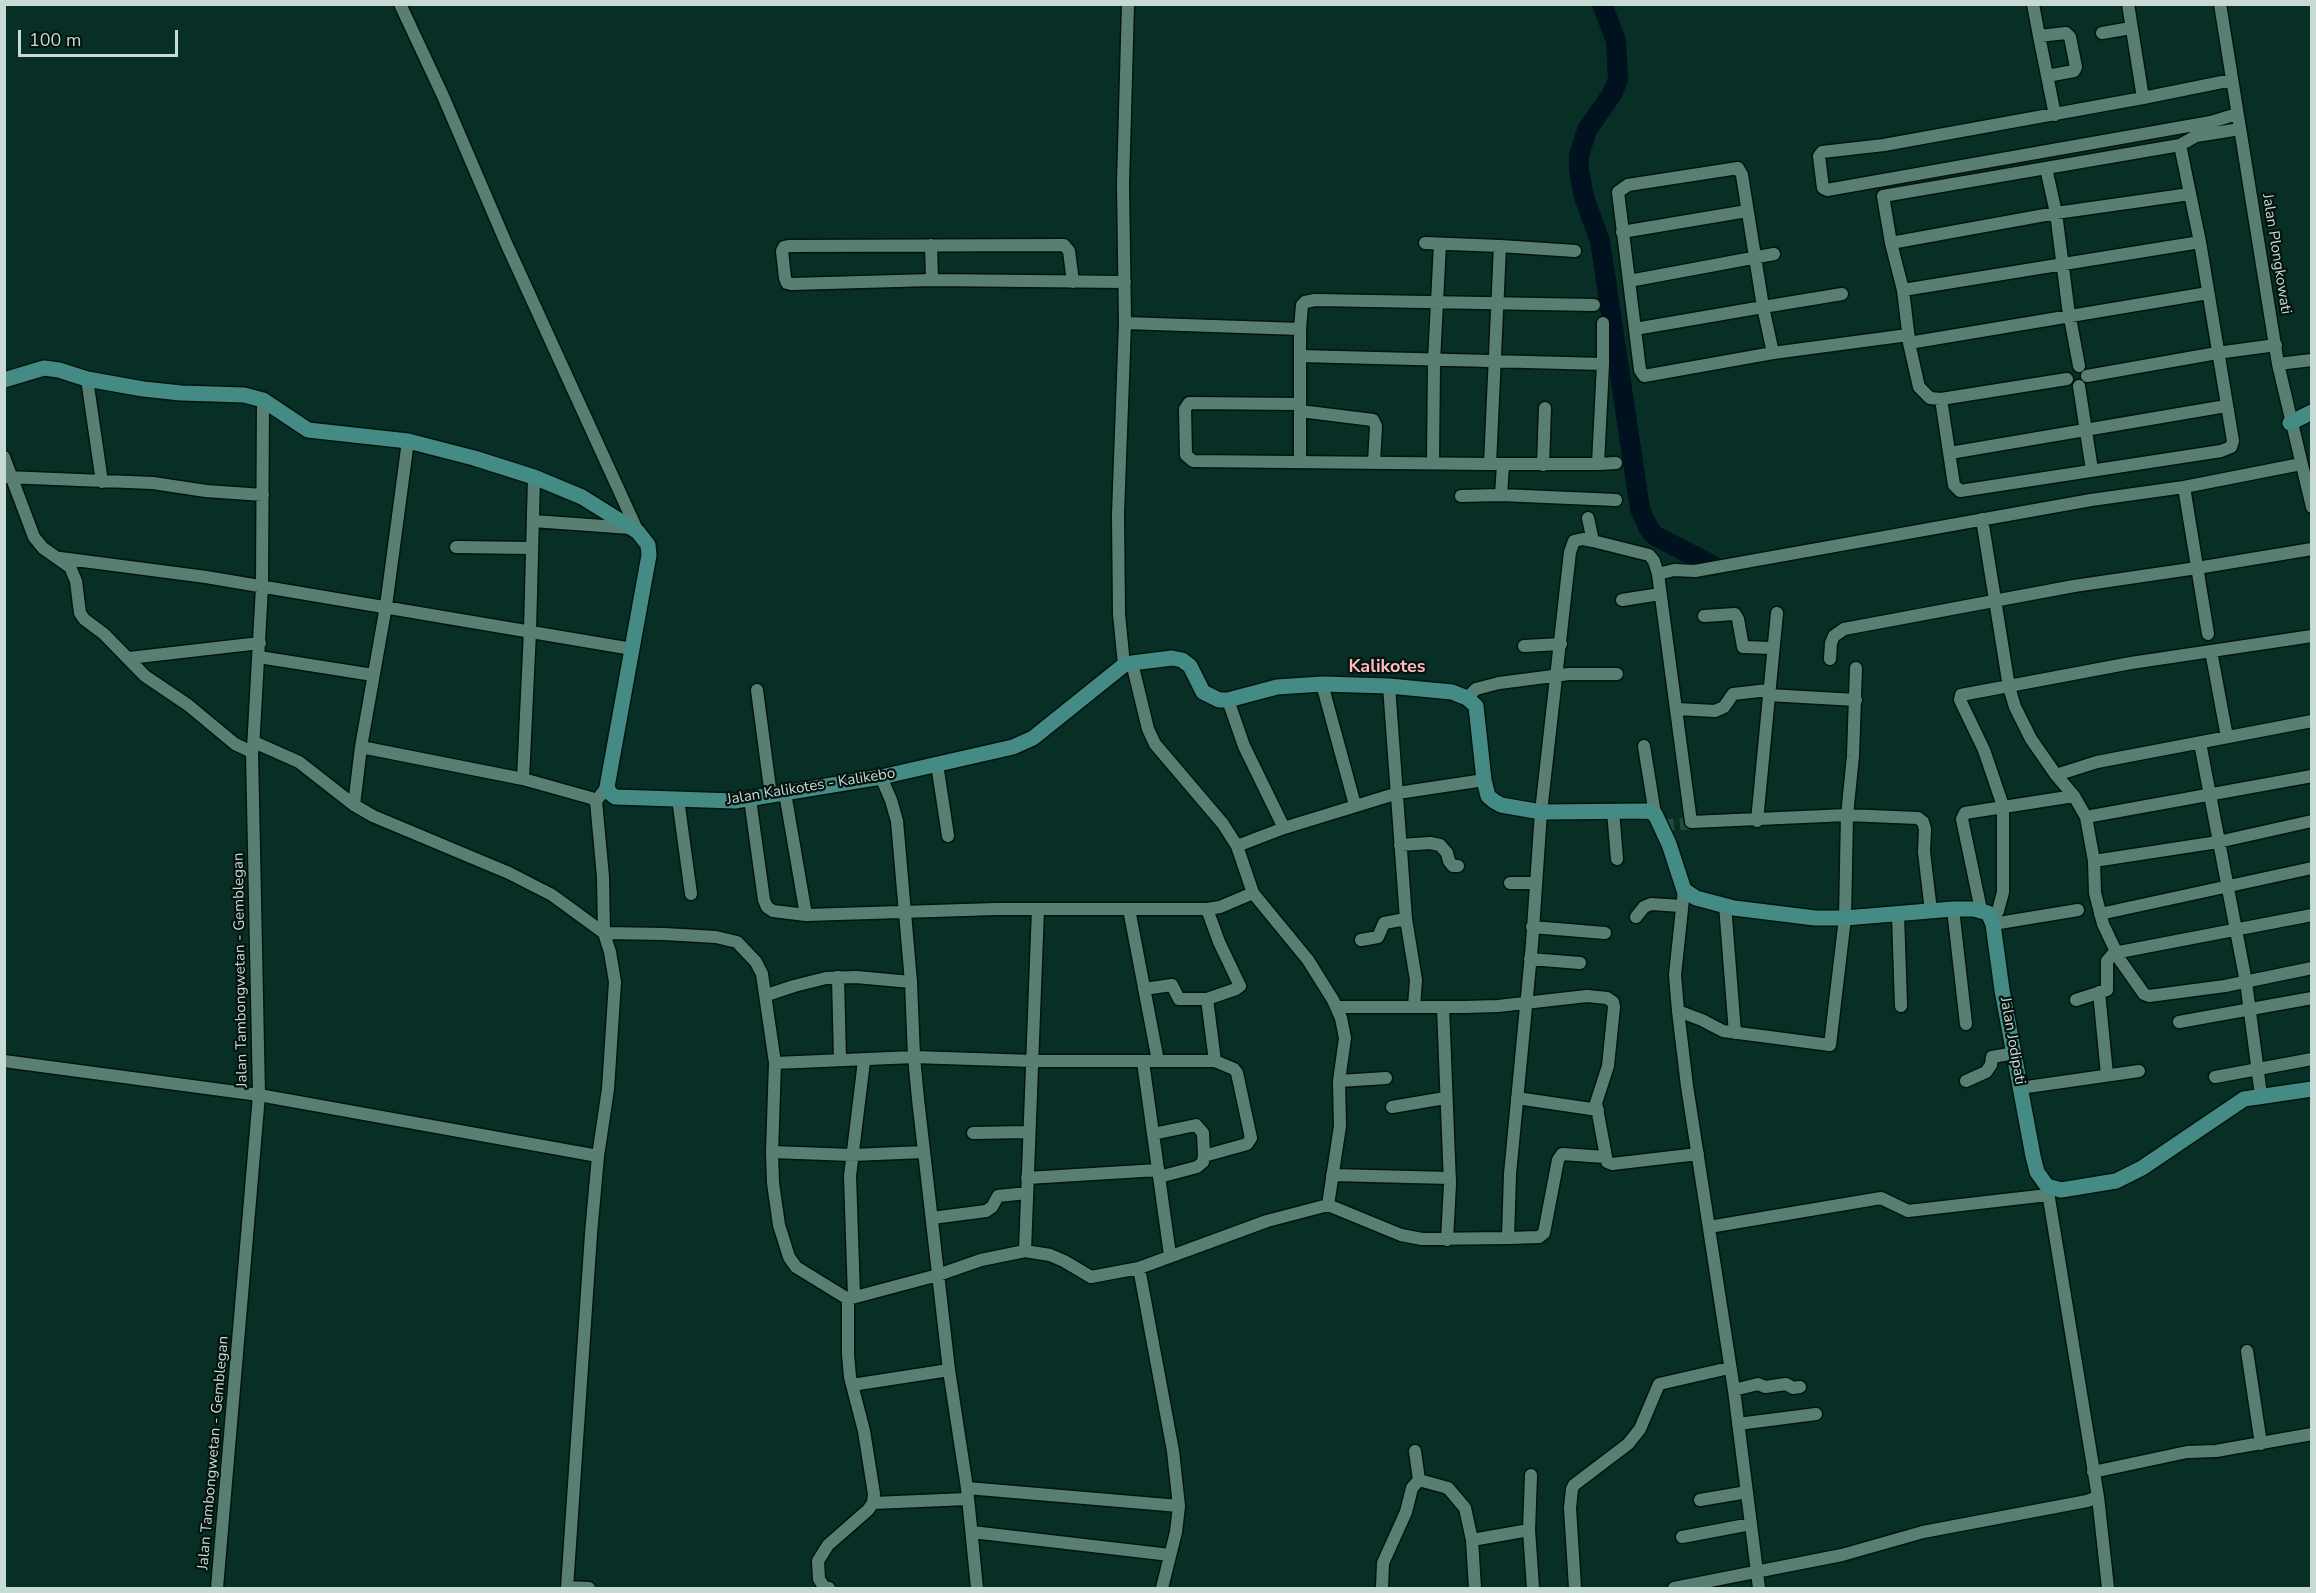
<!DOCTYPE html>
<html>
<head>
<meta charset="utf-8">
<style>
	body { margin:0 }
	#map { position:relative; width:2316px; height:1593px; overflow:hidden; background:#082f25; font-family:"Nunito Sans",sans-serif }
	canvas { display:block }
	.frame { position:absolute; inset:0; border:6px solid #c7dbd4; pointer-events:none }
	.scale { position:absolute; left:18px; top:30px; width:160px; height:27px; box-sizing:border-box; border:3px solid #c7dbd4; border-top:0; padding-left:8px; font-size:18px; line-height:21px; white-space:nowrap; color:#c7dbd4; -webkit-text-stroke:4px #05130f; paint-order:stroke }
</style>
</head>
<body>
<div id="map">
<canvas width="2316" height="1593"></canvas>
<div class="frame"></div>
<div class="scale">100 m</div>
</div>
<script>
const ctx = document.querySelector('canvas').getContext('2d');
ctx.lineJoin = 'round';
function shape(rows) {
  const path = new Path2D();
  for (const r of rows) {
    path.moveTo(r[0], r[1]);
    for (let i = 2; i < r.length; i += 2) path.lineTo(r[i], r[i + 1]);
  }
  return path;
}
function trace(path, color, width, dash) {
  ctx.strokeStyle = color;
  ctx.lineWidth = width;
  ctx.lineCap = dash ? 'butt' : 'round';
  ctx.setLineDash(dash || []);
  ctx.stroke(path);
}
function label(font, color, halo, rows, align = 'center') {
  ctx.font = font + ' "Nunito Sans",sans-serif';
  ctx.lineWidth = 4.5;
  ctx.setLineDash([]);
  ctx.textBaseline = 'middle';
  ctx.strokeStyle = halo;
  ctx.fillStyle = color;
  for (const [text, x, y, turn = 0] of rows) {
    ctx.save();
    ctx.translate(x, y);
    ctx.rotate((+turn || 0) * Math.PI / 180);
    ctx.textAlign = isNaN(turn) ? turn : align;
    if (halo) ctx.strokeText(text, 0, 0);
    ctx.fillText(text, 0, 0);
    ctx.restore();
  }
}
const river = shape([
	[1602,4,1616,41,1618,80,1612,94,1587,130,1579,155,1579,170,1584,197,1600,241,1640,509,1649,529,1655,536,1714,566]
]);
const streetTunnel = shape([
	[1662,826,1692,823]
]);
const street = shape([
	[400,4,443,96,506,243,638,532],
	[2033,4,2039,36,2066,33,2070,37,2076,67,2074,71,2047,76],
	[2128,4,2143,98],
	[2220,4,2278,364,2312,507],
	[2102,33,2131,28],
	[2039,36,2055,115],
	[2232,80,2143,98,1884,145,1822,152,1819,156,1823,188,1827,190,2211,122,2237,114],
	[2046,168,2056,213,2068,307,2079,366],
	[1622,232,1747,211],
	[1891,243,2056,213,2190,194],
	[931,245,932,280],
	[1500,246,1575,251],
	[1629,281,1774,254],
	[1073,282,1069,251,1064,245,790,246,784,247,782,251,785,278,787,283,791,284,932,280,1125,282],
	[1903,290,2200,242],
	[1842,294,1763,307,1742,175,1738,168,1628,185,1618,192,1640,370,1644,376,1773,353,1908,335],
	[1125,323,1300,329,1300,461],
	[1603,323,1603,364],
	[1300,329,1302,305,1305,302,1315,300,1594,305],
	[1635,329,1763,307,1773,353],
	[1909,340,1903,290,1891,243,1883,196,2180,145],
	[1300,356,1603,364,1598,464,1490,464],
	[2278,364,2312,360],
	[2087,376,2217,353,2276,345],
	[87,379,102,482],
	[2067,379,1941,399,1930,398,1919,387,1909,343,2208,293],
	[2079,386,2092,470],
	[1941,399,1954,485,1960,491,2221,451,2231,447,2233,441,2200,242,2180,145,2196,136,2240,129],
	[1300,404,1189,403,1185,409,1186,455,1193,461,1490,464,1500,246,1425,243],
	[1300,411,1373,420,1376,426,1374,463],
	[408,441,386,606,361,747,523,779,591,798,596,801],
	[1950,453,2226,406],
	[4,457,34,537,43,548,70,567,76,581,80,613,84,619,104,634,145,676,188,705,235,744,252,752,259,1095,217,1588],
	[1433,463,1434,361,1440,244],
	[1598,464,1616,463],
	[1543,465,1545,408],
	[6,477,153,483,206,491,263,495],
	[2184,487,2208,634],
	[1501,495,1503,465],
	[1461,496,1501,495,1616,500],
	[1982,519,2009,687,2015,707,2031,739,2056,775,2074,796,2086,817,2094,861,2095,893,2103,924,2120,960,2144,994,2149,996,2225,986,2312,968],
	[533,521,631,528],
	[1593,541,1649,555,1654,561,1658,574],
	[456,547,532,548],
	[60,558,206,577,632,649],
	[1622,600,1660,594],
	[1704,616,1735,614,1738,619,1743,647,1772,648],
	[1524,646,1561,644],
	[2211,651,2227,737],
	[259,657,373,675],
	[129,658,260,643],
	[1830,659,1831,643,1834,636,1844,629,2074,586,2197,568,2312,549],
	[1132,663,1148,729,1155,744,1223,824,1237,846,1253,893,1308,960,1333,1000,1341,1018,1345,1038,1339,1081,1340,1126,1328,1205,1401,1235,1422,1239,1508,1238,1510,1174,1532,944,1541,812,1570,552,1574,541,1583,539,1593,541,1588,518],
	[1124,665,1119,614,1118,514,1125,323,1123,184,1128,4],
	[1322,684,1355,805],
	[1389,686,1406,919,1416,980,1414,1007],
	[757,690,771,796],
	[1768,695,1856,700],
	[1467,698,1476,689,1499,683,1569,674,1617,674],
	[1228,700,1244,746,1284,828],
	[1677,709,1715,711,1724,707,1733,694,1768,690],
	[254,742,299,762,354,805,373,816,509,873,552,895,604,933,664,934,716,937,737,942,756,962,762,974,775,1063],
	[2200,743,2246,982,2261,1095],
	[1644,746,1655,814],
	[253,749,262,587,263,400],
	[937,764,948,836],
	[2056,775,2097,762,2312,721],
	[881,777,891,800,897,821,911,982,914,1057,918,1099,949,1370,967,1488,977,1588],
	[523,779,530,631,534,477],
	[785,793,806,915],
	[678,799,691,894],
	[750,799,764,900,767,907,773,911,806,915,996,909,1207,909,1220,907,1253,893],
	[354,805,361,747],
	[1613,811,1617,859],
	[2086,817,2312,776],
	[1757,821,1777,613],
	[1400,845,1430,843,1440,845,1447,853,1449,861,1453,866,1458,866],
	[1237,846,1284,828,1398,793,1484,780],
	[2094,861,2218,842,2312,821],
	[1510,883,1536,883],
	[1684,890,1675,975,1678,1011,1687,1086,1734,1390,1759,1588],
	[1725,905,1735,1033],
	[1129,909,1158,1061],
	[1953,909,1966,1024],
	[1981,910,1962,819,1965,813,2074,796],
	[1931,911,1924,852,1925,829,1923,822,1918,818,1847,815,1691,822,1658,574,1674,570,1695,571,2091,500,2184,487,2301,464],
	[1898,914,1901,1006],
	[2100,914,2312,868],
	[1636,917,1644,907,1651,904,1681,906],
	[1992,918,1998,911,2003,892,2003,806,1984,750,1960,700,1961,695,2131,663,2312,636],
	[1993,924,2078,910],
	[1532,927,1605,933],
	[1361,940,1378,937,1384,923,1406,919],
	[1530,959,1580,963],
	[838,977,840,1060],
	[1144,989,1172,985,1179,999,1207,999],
	[2099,992,2107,1075],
	[767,995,794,986,826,978,856,977,911,982],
	[2076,1000,2107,990,2107,961,2114,953,2312,915],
	[1336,1007,1464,1007,1498,1006,1587,996,1607,998,1613,1002,1614,1007,1608,1066,1596,1103,1607,1162,1612,1164,1698,1154],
	[1443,1007,1450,1184,1447,1240],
	[1678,1011,1702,1020,1723,1031,1830,1045,1845,918,1847,815,1853,756,1856,668],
	[2179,1022,2312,998],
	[4,1061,259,1095,598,1156],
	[1143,1062,1170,1255],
	[2215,1077,2312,1059],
	[1339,1081,1386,1078],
	[1966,1081,1986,1072,1991,1065,1992,1057,2015,1053],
	[2020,1088,2139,1071],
	[1517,1098,1598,1110],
	[1392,1107,1445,1098],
	[973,1133,1028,1132],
	[1153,1134,1196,1125,1203,1133,1204,1156],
	[772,1152,852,1155,924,1152],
	[1332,1175,1450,1178],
	[1159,1177,1197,1167,1203,1162,1204,1156,1247,1144,1251,1138,1237,1073,1234,1069,1215,1061,1207,999,1236,989,1240,986,1219,942,1207,909],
	[1027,1178,1158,1170],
	[932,1218,986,1211,992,1207,998,1196,1027,1193],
	[1709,1227,1881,1198,1908,1211,2048,1195],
	[1508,1238,1539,1237,1544,1233,1558,1160,1562,1154,1605,1157],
	[1025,1251,1050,1255,1064,1261,1091,1277,1139,1268],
	[854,1297,850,1176,864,1061],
	[848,1299,938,1275,981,1260,1025,1251,1038,909],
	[2247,1351,2261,1444],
	[852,1385,949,1370],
	[1734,1390,1758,1384,1765,1387,1786,1384,1793,1388,1800,1387],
	[1738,1424,1816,1414],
	[2093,1472,2187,1452,2216,1451,2312,1434],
	[1531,1475,1529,1530,1533,1588],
	[1419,1480,1448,1488,1454,1495,1465,1508,1472,1540],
	[967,1488,1179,1506,1173,1451,1139,1268,1267,1221,1328,1205],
	[2098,1497,2108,1588],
	[1700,1500,1747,1492],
	[873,1503,967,1499],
	[972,1532,1170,1555],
	[1682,1537,1751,1524],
	[567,1587,589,1588],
	[567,1588,591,1234,598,1156,608,1089,615,982,610,952,604,933,603,877,596,801,607,787],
	[829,1588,824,1587,819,1579,818,1561,828,1545,868,1510,873,1503,874,1494,864,1431,850,1377,848,1354,848,1299,796,1267,789,1257,779,1225,773,1183,772,1152,775,1063,914,1057,1033,1061,1215,1061],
	[1162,1588,1176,1532,1179,1506],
	[1382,1588,1383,1563,1406,1512,1412,1488,1419,1480,1415,1451],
	[1475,1588,1472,1540,1529,1530],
	[1575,1588,1570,1508,1572,1489,1574,1485,1628,1444,1640,1429,1659,1384,1729,1368],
	[1674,1588,1842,1555,1923,1532,2087,1501,2098,1497,2047,1186]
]);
const secondary = shape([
	[4,380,44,368,59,370,87,379,143,389,181,393,244,395,263,400,308,430,408,441,474,458,534,477,582,497,638,532,648,545,649,555,607,787,610,793,615,797,735,801,881,777,1013,747,1033,738,1124,665,1132,663,1172,658,1182,660,1190,666,1203,692,1219,700,1228,700,1277,687,1322,684,1389,686,1452,692,1467,698,1476,706,1484,780,1488,796,1494,801,1501,805,1541,812,1648,811,1655,814,1669,844,1684,890,1696,898,1734,908,1815,918,1845,918,1953,909,1974,909,1988,913,1993,924,2002,990,2033,1156,2037,1172,2047,1186,2061,1190,2116,1181,2142,1168,2244,1099,2312,1089],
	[2290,423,2312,412]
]);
const streetNames = [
	["Jalan Plongkowati",2276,254,81],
	["Jalan Kalikotes - Kalikebo",811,787,-9],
	["Jalan Tambongwetan - Gemblegan",241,970,-91],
	["Jalan Jodipati",2012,1041,80],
	["Jalan Tambongwetan - Gemblegan",214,1453,-85]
];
const quarterNames = [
	["Kalikotes",1387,668]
];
trace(river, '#00111f', 20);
trace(streetTunnel, '#25493f', 12, [12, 6]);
trace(street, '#00150e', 15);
trace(secondary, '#00150e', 18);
trace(street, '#597f73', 12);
trace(secondary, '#448a85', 15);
label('15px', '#c7dbd4', '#05130f', streetNames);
label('bold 18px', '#ffbabd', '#05130f', quarterNames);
</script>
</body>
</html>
